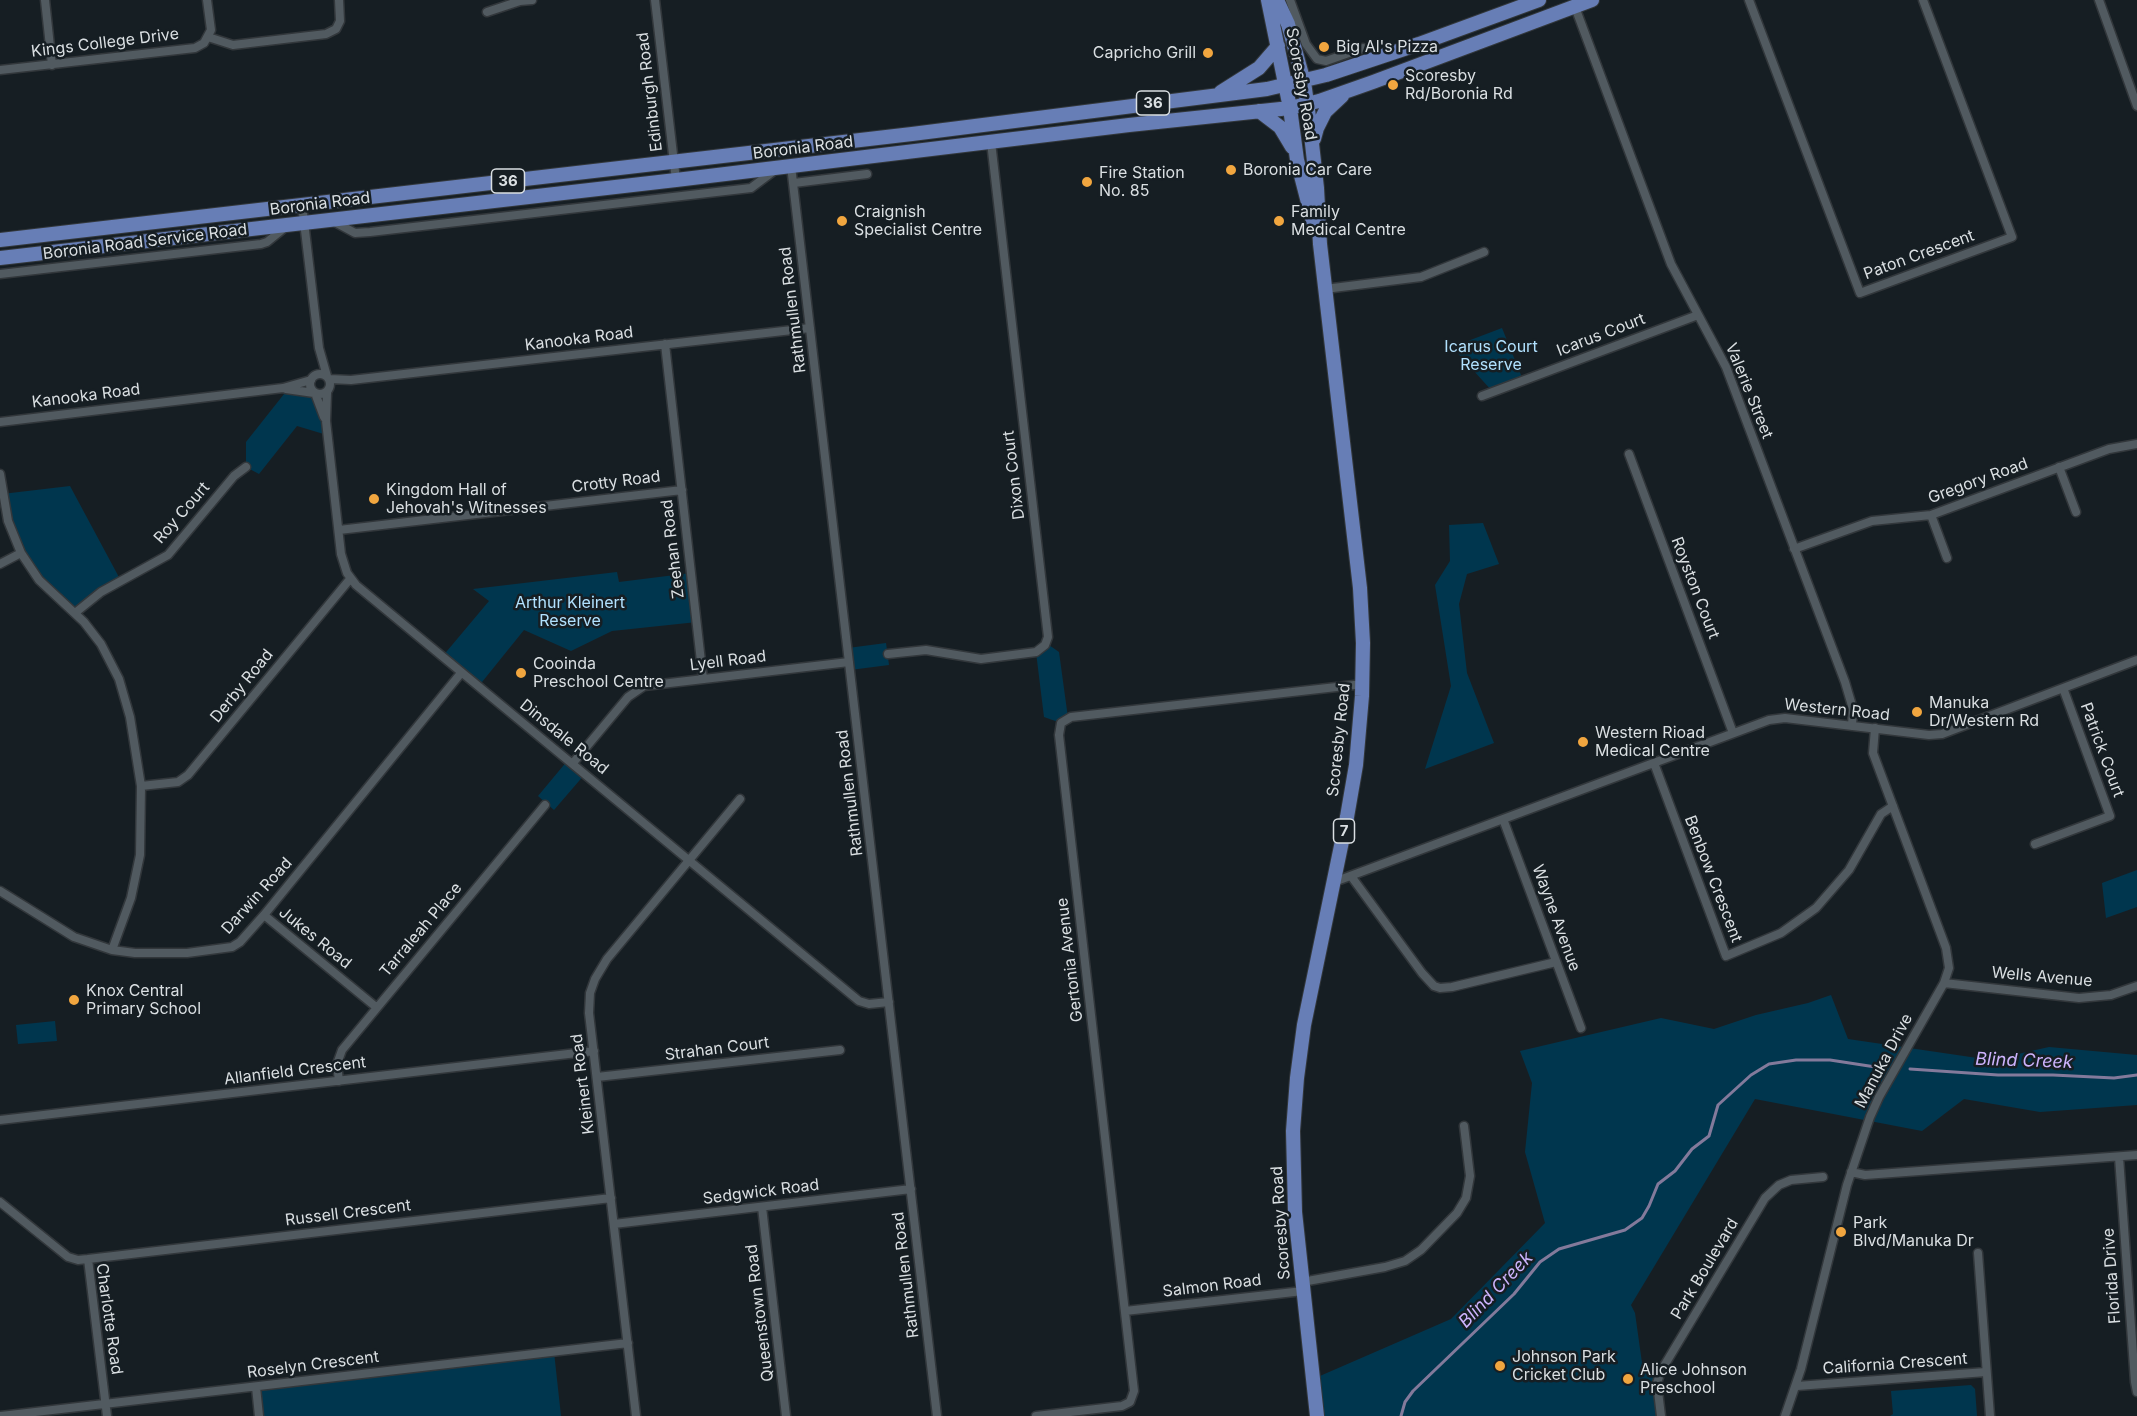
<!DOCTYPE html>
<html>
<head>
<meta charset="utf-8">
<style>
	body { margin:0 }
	canvas { display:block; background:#161e23 }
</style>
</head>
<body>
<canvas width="2137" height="1416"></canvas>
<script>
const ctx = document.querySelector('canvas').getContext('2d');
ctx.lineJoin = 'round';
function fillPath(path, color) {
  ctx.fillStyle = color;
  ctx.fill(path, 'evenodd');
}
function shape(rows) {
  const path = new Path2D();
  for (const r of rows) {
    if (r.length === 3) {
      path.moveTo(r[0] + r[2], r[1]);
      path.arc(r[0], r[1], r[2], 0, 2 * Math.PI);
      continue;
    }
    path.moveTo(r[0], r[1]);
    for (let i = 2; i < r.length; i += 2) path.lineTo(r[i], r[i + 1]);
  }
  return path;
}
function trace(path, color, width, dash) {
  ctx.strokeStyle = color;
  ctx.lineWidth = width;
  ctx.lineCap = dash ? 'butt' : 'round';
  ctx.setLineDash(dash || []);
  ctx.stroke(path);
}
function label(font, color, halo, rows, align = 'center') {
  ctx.font = font + ' Inter,sans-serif';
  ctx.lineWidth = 5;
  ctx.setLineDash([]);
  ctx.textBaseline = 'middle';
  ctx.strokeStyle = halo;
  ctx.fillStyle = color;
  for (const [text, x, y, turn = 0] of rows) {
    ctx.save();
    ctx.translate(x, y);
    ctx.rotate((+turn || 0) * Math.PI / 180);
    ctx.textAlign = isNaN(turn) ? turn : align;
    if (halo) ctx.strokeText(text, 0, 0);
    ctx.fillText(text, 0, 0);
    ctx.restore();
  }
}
const green = shape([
	[1502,328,1523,380,1493,392,1452,347],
	[288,389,314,393,327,435,297,426,259,474,246,467,246,442],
	[70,486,121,581,75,613,26,562,2,494],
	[1483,523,1499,564,1467,574,1459,604,1467,673,1494,743,1425,769,1451,686,1435,585,1450,561,1449,525],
	[617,572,619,582,691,573,697,622,612,631,571,651,524,630,478,687,442,657,489,601,473,589],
	[886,643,889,665,850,670,848,648],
	[1046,643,1059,652,1068,718,1061,723,1044,717,1036,652],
	[568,760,585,774,554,810,538,796],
	[2137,870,2137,907,2106,918,2102,883],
	[1831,995,1848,1039,1991,1060,2049,1047,2137,1055,2137,1105,2040,1112,1964,1099,1922,1131,1755,1099,1631,1305,1635,1313,1643,1370,1657,1379,1661,1416,1318,1416,1313,1379,1451,1319,1545,1223,1525,1152,1532,1083,1520,1051,1661,1018,1714,1029,1756,1015,1808,1003],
	[55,1021,57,1041,18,1044,16,1025],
	[554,1352,561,1416,259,1416,256,1387],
	[1971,1385,1975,1389,1977,1416,1890,1416,1893,1414,1891,1391]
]);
const stream = shape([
	[1910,1069,1998,1075,2053,1075,2114,1078,2137,1075],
	[1401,1416,1405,1402,1413,1391,1514,1294,1540,1262,1559,1249,1625,1230,1642,1218,1649,1206,1658,1184,1675,1171,1692,1149,1709,1136,1718,1105,1751,1075,1769,1064,1796,1060,1830,1060,1882,1068]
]);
const minor = shape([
	[45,0,52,65],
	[655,0,676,180],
	[1290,0,1306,44,1317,59,1326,61,1363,48],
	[1749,0,1860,293,2012,237,1923,0],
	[2099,0,2137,106],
	[1575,7,1671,264,1726,367,1845,682,1853,709,1852,726],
	[487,12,520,1,532,0],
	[208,37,233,45,326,34,336,29,340,21,339,0],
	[0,70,195,48,204,43,211,30,207,0],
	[791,166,937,1416],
	[794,183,867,174],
	[302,205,319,348,327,376],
	[331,220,355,233,370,232,751,188,775,170],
	[0,274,261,244,267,242,288,225],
	[1325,289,1421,277,1484,252],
	[665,344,703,679],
	[320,384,10],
	[329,379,351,380,810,328],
	[286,389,314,393],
	[315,393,324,417],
	[327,393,326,421,341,554,347,573,356,585,859,1001,869,1004,889,1002],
	[1482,396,1698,315],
	[0,422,283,388,311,380],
	[1629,454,1733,733],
	[2059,467,2076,512],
	[0,474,8,521,21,553,39,580,84,622,101,644,119,679,130,717,141,786,140,855,131,898,112,950],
	[1931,515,1947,558],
	[339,530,682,490],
	[1794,549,1872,521,1931,515,2109,449,2137,444],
	[0,564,21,553],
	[75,613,101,592,168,555,234,476,246,467],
	[888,654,926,650,981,659,1036,652,1045,645,1048,637,991,142],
	[573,763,628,697,644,686,849,662],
	[1654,763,1726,956,1781,933,1816,908,1849,870,1881,814,1893,806],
	[141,786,178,782,188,775,350,579],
	[1503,819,1581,1028],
	[2035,844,2110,816,2063,688],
	[1351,876,1422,973,1434,986,1440,988,1452,987,1556,962],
	[1334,882,1769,720,1785,718,1929,735,1942,734,2137,660],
	[0,891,74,937,112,950,135,953,187,953,232,947,240,942,264,915,461,673],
	[264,915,376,1007],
	[1944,983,2079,998,2111,995,2137,986],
	[597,1077,840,1050],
	[339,1081,337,1064,342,1050,545,805],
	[0,1120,594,1051],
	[2119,1157,2135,1382,2137,1392],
	[1851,1172,1865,1175,2137,1155],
	[0,1202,68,1257,78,1260,88,1259,107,1416],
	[762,1207,786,1416],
	[614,1224,911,1189],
	[1978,1253,1990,1416],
	[88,1259,611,1198],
	[1302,1282,1385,1267,1405,1261,1421,1250,1457,1213,1466,1198,1470,1176,1464,1126],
	[1125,1311,1303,1291],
	[1797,1386,1986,1372],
	[256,1387,259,1416],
	[1,1416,628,1343],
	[636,1416,589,1013,590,993,595,979,607,959,740,799],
	[1036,1416,1122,1406,1130,1402,1134,1391,1059,735,1061,723,1071,717,1363,684],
	[1661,1416,1657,1383,1661,1371,1765,1198,1779,1185,1791,1180,1823,1177],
	[1785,1416,1801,1369,1847,1185,1870,1117,1879,1097,1944,983,1949,968,1946,948,1873,753,1875,728]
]);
const primary = shape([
	[1268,0,1290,108,1297,160,1313,222],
	[1277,0,1288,24,1304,82,1309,117,1317,188,1320,244,1360,588,1363,643,1362,696,1356,765,1347,817,1304,1025,1297,1078,1293,1131,1295,1212,1317,1416],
	[1221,92,1259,68,1278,46],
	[1259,111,1280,127,1292,147],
	[1314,139,1317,128,1325,112,1342,96],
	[0,240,912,134,1267,89,1326,75,1419,44,1539,0],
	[0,258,676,180,1129,125,1290,108,1319,101,1373,82,1592,0]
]);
const markers = [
	[1324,47,6,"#f1a63f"],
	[1208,53,6,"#f1a63f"],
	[1393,85,6,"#f1a63f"],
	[1231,170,6,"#f1a63f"],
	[1087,182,6,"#f1a63f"],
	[842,221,6,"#f1a63f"],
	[1279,221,6,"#f1a63f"],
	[374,499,6,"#f1a63f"],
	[521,673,6,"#f1a63f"],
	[1917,712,6,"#f1a63f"],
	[1583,742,6,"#f1a63f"],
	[74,1000,6,"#f1a63f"],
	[1841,1232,6,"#f1a63f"],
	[1500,1366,6,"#f1a63f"],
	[1628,1379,6,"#f1a63f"]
];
const shields = [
	[1153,103,33],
	[508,181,33],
	[1344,831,21]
];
const shieldNames = [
	["36",1153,103],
	["36",508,181],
	["7",1344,831]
];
const streetNames = [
	["Kings College Drive",105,43,-7],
	["Scoresby Road",1301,84,80],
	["Edinburgh Road",650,92,-97],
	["Boronia Road",803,148,-7],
	["Boronia Road",320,204,-7],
	["Boronia Road Service Road",145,242,-7],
	["Paton Crescent",1919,255,-20],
	["Rathmullen Road",793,310,-97],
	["Icarus Court",1601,335,-21],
	["Kanooka Road",579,339,-7],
	["Valerie Street",1749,391,68],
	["Kanooka Road",86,396,-7],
	["Dixon Court",1014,475,-97],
	["Gregory Road",1978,481,-20],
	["Crotty Road",616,482,-7],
	["Roy Court",182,513,-49],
	["Zeehan Road",673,549,-97],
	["Royston Court",1695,588,69],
	["Lyell Road",728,661,-7],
	["Derby Road",242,686,-51],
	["Western Road",1837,710,6],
	["Dinsdale Road",564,737,39],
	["Scoresby Road",1339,740,-84],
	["Patrick Court",2102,750,70],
	["Rathmullen Road",850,793,-97],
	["Benbow Crescent",1713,879,69],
	["Darwin Road",257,896,-48],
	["Wayne Avenue",1556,918,70],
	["Tarraleah Place",421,930,-50],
	["Jukes Road",315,938,39],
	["Gertonia Avenue",1070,960,-97],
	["Wells Avenue",2042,977,5],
	["Strahan Court",717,1049,-7],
	["Manuka Drive",1884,1061,-62],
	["Allanfield Crescent",295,1071,-7],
	["Kleinert Road",583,1084,-97],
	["Sedgwick Road",761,1192,-7],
	["Russell Crescent",348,1213,-7],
	["Scoresby Road",1281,1223,-94],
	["Park Boulevard",1705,1269,-59],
	["Rathmullen Road",906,1275,-97],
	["Florida Drive",2112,1276,-94],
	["Salmon Road",1212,1286,-7],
	["Queenstown Road",760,1313,-97],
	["Charlotte Road",109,1319,82],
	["California Crescent",1895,1364,-4],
	["Roselyn Crescent",313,1365,-7]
];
const poiNames = [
	["Big Al's Pizza",1336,47],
	["Capricho Grill",1196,53,"right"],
	["Scoresby",1405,76],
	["Rd/Boronia Rd",1405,94],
	["Boronia Car Care",1243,170],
	["Fire Station",1099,173],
	["No. 85",1099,191],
	["Craignish",854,212],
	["Specialist Centre",854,230],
	["Family",1291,212],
	["Medical Centre",1291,230],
	["Kingdom Hall of",386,490],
	["Jehovah's Witnesses",386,508],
	["Cooinda",533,664],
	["Preschool Centre",533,682],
	["Manuka",1929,703],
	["Dr/Western Rd",1929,721],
	["Western Rioad",1595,733],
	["Medical Centre",1595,751],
	["Knox Central",86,991],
	["Primary School",86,1009],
	["Park",1853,1223],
	["Blvd/Manuka Dr",1853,1241],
	["Johnson Park",1512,1357],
	["Cricket Club",1512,1375],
	["Alice Johnson",1640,1370],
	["Preschool",1640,1388]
];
const parkNames = [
	["Icarus Court",1491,347],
	["Reserve",1491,365],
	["Arthur Kleinert",570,603],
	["Reserve",570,621]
];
const waterNames = [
	["Blind Creek",2024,1061,2],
	["Blind Creek",1496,1290,-46]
];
fillPath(green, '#00364e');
trace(stream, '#837a9b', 3);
trace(minor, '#32373b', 11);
trace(primary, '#32373b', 16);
trace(minor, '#515a60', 8);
trace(primary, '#677eb6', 14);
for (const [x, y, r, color] of markers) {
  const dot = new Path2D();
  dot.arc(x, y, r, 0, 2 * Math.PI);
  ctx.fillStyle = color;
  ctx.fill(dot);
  trace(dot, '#161e23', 2);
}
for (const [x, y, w] of shields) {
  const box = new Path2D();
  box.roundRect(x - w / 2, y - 12, w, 24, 4.5);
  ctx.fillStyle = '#161e23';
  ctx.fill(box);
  trace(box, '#dadfe2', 1.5);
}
label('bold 15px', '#dadfe2', null, shieldNames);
label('16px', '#dadfe2', '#161e23', streetNames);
label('16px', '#dadfe2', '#161e23', poiNames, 'left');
label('16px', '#b1e1fe', '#161e23', parkNames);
label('italic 18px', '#cdb3fd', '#161e23', waterNames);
</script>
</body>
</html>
